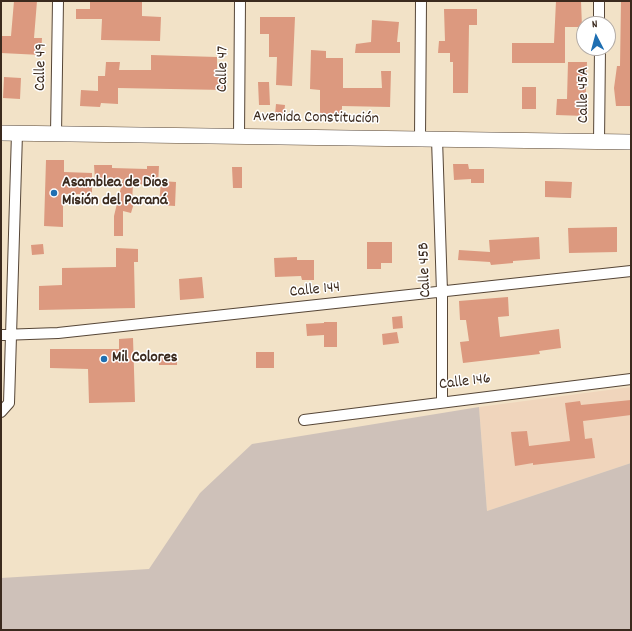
<!DOCTYPE html>
<html>
<head>
<meta charset="utf-8">
<style>
	body { margin:0 }
	#map { position:relative; width:632px; height:631px; overflow:hidden; background:#f2e2c7; font-family:Dekko,sans-serif }
	canvas { display:block }
	.frame { position:absolute; inset:0; border:2px solid #3b2a1e; pointer-events:none }
	.north { position:absolute; left:576px; top:16px; width:40px; height:40px; box-sizing:border-box; background:#fff; border:1px solid #b1aaa5; border-radius:50%; rotate:354deg; font-size:11px; font-weight:700; line-height:16px; text-align:center; color:#3b2a1e }
	.north::after { content:''; display:block; margin:auto; width:14px; height:18px; background:#1f6fb2; clip-path:polygon(50% 0,100% 100%,50% 72%,0 100%) }
</style>
</head>
<body>
<div id="map">
<canvas width="632" height="631"></canvas>
<div class="frame"></div>
<div class="north">N</div>
</div>
<script>
const ctx = document.querySelector('canvas').getContext('2d');
ctx.lineJoin = 'round';
function fillPath(path, color) {
  ctx.fillStyle = color;
  ctx.fill(path, 'evenodd');
}
function shape(rows) {
  const path = new Path2D();
  for (const r of rows) {
    path.moveTo(r[0], r[1]);
    for (let i = 2; i < r.length; i += 2) path.lineTo(r[i], r[i + 1]);
  }
  return path;
}
function trace(path, color, width, dash) {
  ctx.strokeStyle = color;
  ctx.lineWidth = width;
  ctx.lineCap = dash ? 'butt' : 'round';
  ctx.setLineDash(dash || []);
  ctx.stroke(path);
}
function label(font, color, halo, rows, align = 'center') {
  ctx.font = font + ' Dekko,sans-serif';
  ctx.lineWidth = 3;
  ctx.setLineDash([]);
  ctx.textBaseline = 'middle';
  ctx.strokeStyle = halo;
  ctx.fillStyle = color;
  for (const [text, x, y, turn = 0] of rows) {
    ctx.save();
    ctx.translate(x, y);
    ctx.rotate((+turn || 0) * Math.PI / 180);
    ctx.textAlign = isNaN(turn) ? turn : align;
    if (halo) ctx.strokeText(text, 0, 0);
    ctx.fillText(text, 0, 0);
    ctx.restore();
  }
}
const built = shape([
	[631,387,631,463,487,511,479,407]
]);
const industrial = shape([
	[479,407,487,511,631,463,631,630,1,630,1,578,149,569,200,493,252,444]
]);
const building = shape([
	[14,1,37,1,34,38,42,38,41,55,1,53,1,36,11,36],
	[90,1,142,1,142,16,161,17,160,41,101,40,102,19,76,19,76,9,90,9],
	[556,1,581,1,582,27,565,27,565,63,512,63,512,43,554,43],
	[621,1,631,1,631,106,616,106,614,88,617,66,620,66],
	[444,9,477,9,477,25,469,25,468,93,453,93,453,62,450,62,450,53,438,53,439,41,445,41],
	[260,17,295,17,292,86,276,85,277,57,269,57,269,34,260,34],
	[372,20,399,22,397,42,400,42,400,53,355,53,356,44,371,42],
	[311,50,326,51,326,58,343,58,343,88,382,88,381,71,391,71,390,107,342,106,342,114,320,114,320,90,310,89],
	[151,55,217,57,217,71,225,71,224,90,118,88,118,104,101,103,100,107,80,106,81,90,98,91,98,76,105,76,106,62,120,62,119,70,151,70],
	[568,62,587,62,585,116,556,115,557,99,567,99],
	[4,77,21,78,20,99,3,98],
	[258,82,269,82,270,105,259,105],
	[522,87,536,87,536,109,522,109],
	[276,104,285,105,284,116,275,115],
	[46,160,64,160,64,172,92,173,92,194,63,194,63,227,44,226],
	[453,164,468,164,469,169,484,169,484,183,471,183,471,179,454,180],
	[94,165,112,165,112,168,147,169,147,166,159,166,158,185,133,184,132,202,134,203,131,213,123,211,123,236,114,236,114,216,123,179,95,180],
	[232,167,242,167,242,188,233,188],
	[161,181,176,182,175,206,159,205],
	[545,181,572,182,571,198,545,197],
	[617,227,617,252,569,253,568,228],
	[539,237,540,259,513,261,513,263,491,265,490,262,458,260,459,250,490,252,489,240],
	[367,242,392,242,392,263,381,263,381,269,367,269],
	[43,244,44,254,32,255,31,245],
	[116,248,138,249,138,262,134,262,135,308,39,310,39,286,62,285,62,268,116,267],
	[297,257,297,260,314,260,314,280,302,280,301,276,275,277,274,258],
	[202,277,204,298,180,300,179,279],
	[508,297,509,316,498,317,500,337,559,329,561,348,539,351,540,354,463,363,460,342,469,341,466,320,460,320,459,301],
	[402,316,403,328,393,329,392,317],
	[324,322,337,322,337,347,324,347,324,335,307,336,306,324,324,323],
	[397,332,399,343,383,345,382,334],
	[133,338,135,402,89,403,88,369,50,368,50,349,119,349,119,339],
	[256,352,274,352,274,368,256,368],
	[159,354,177,354,177,365,159,365],
	[631,400,631,415,583,421,585,439,592,438,595,458,533,465,533,463,515,466,511,432,527,431,529,446,570,441,565,403,580,401,581,405]
]);
const street = shape([
	[599,1,599,24],
	[56,134,58,1],
	[239,136,240,1],
	[420,138,421,1],
	[437,139,442,292,442,401],
	[599,142,600,48],
	[1,335,58,333,631,271],
	[1,412,9,403,17,133],
	[304,420,631,379]
]);
const secondary = shape([
	[1,133,631,142]
]);
const markers = [
	[54,193,4,"#1f6fb2"],
	[104,359,4,"#1f6fb2"]
];
const streetNames = [
	["Calle 49",42,67,-89],
	["Calle 47",224,69,-89],
	["Calle 45A",585,95,-90],
	["Avenida Constitución",316,119,1],
	["Calle 45B",426,270,-92],
	["Calle 144",315,291,-6],
	["Calle 146",465,383,-7]
];
const poiNames = [
	["Asamblea de Dios",62,184],
	["Misión del Paraná",62,202],
	["Mil Colores",112,359]
];
fillPath(built, '#f0d5bc');
fillPath(industrial, '#cec1b9');
fillPath(building, '#dc997f');
trace(street, '#564637', 12);
trace(secondary, '#564637', 16);
trace(street, '#fff', 10);
trace(secondary, '#fff', 15);
for (const [x, y, r, color] of markers) {
  const dot = new Path2D();
  dot.arc(x, y, r, 0, 2 * Math.PI);
  ctx.fillStyle = color;
  ctx.fill(dot);
  trace(dot, '#fff', 1.5);
}
label('16px', '#3b2a1e', '#fff', streetNames);
label('bold 16px', '#3b2a1e', '#fff', poiNames, 'left');
</script>
</body>
</html>
